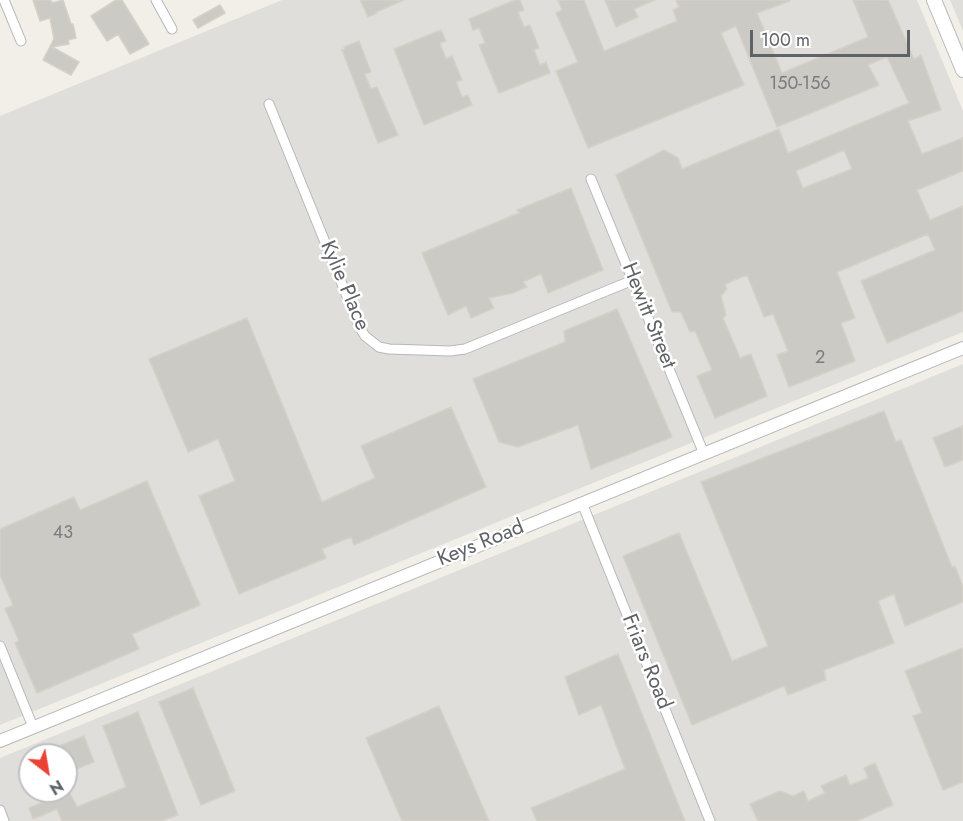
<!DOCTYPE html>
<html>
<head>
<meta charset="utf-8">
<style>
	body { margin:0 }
	#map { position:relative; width:963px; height:821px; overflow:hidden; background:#f1efe8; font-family:Jost,sans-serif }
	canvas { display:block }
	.north { position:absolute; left:18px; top:743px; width:60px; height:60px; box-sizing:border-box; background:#fff; border:2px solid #bfc1c3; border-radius:50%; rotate:149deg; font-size:16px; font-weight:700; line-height:24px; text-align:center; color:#5f6368 }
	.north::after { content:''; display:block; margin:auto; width:21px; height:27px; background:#ea4335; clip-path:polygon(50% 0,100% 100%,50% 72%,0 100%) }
	.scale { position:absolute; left:750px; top:30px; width:160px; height:27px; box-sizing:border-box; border:3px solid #5f6368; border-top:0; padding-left:8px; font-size:18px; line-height:21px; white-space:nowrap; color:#5f6368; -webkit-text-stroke:4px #fff; paint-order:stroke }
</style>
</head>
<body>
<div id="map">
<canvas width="963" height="821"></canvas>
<div class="north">N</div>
<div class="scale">100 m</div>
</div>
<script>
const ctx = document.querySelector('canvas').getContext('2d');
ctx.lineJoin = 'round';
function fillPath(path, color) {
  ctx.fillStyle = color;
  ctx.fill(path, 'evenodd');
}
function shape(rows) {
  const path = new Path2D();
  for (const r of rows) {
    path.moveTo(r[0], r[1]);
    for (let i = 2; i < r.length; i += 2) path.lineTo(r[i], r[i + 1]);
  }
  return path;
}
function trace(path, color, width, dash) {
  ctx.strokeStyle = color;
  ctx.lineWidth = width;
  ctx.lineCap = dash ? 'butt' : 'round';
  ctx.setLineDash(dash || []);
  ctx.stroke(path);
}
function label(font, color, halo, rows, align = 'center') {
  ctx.font = font + ' Jost,sans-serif';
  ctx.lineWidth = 5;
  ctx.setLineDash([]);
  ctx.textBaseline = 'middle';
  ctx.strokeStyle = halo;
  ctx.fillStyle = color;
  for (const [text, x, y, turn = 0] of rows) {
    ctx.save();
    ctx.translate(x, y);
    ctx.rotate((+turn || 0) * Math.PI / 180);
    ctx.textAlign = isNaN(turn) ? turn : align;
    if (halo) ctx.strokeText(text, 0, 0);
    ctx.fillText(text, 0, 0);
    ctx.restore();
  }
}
const industrial = shape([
	[282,0,917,0,963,111,963,332,0,725,0,116],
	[950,0,963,0,963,31],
	[963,364,963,821,0,821,0,758],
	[30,755,66,755,66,791,30,791]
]);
const building = shape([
	[33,0,51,0,52,3,63,0,71,24,73,24,76,38,68,40,69,44,52,47,79,62,71,75,43,60,54,39,50,18,40,21,33,0],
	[116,0,122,0,149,44,130,54,118,34,107,41,91,16,116,0],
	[360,0,404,0,376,12,377,13,368,17,360,0],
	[515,0,520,0,524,10,518,12,524,27,530,25,539,48,534,50,540,65,546,62,550,73,499,93,479,45,485,43,479,28,473,30,469,19,515,0],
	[558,0,584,0,604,51,677,21,673,10,679,7,676,0,790,0,790,1,757,13,782,73,868,37,853,0,888,0,914,59,921,55,941,110,908,121,922,154,963,138,963,171,917,190,930,220,963,206,963,311,887,343,861,281,935,250,928,234,837,272,855,318,841,323,855,361,789,387,777,355,788,351,773,314,764,317,747,275,725,284,727,289,721,296,726,315,723,318,740,358,751,354,767,396,715,418,697,376,712,370,695,331,690,332,681,312,672,312,616,175,664,150,678,158,682,169,779,129,788,153,909,103,887,57,868,65,879,85,777,127,736,26,721,33,744,85,588,148,556,71,578,62,556,13,562,10,558,0],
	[844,150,852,169,803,188,796,171,844,150],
	[605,0,655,0,634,9,638,17,616,27,605,0],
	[220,5,225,13,198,28,193,20,220,5],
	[441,30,446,41,440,43,446,59,452,56,462,80,456,82,462,97,468,95,472,105,424,125,394,49,441,30],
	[359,41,371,72,365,74,371,89,377,87,398,135,378,143,342,50,345,49,344,47,359,41],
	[571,188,603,270,548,293,541,274,523,282,527,287,513,293,489,298,494,308,471,318,466,306,448,315,422,253,519,213,517,210,571,188],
	[617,309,672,437,591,469,578,425,518,447,499,442,473,379,565,342,564,331,617,309],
	[247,318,322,502,375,478,361,446,451,407,486,487,354,545,351,537,322,549,326,558,239,594,199,496,235,481,218,439,188,452,149,359,247,318],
	[884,411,896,442,901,440,952,567,955,566,963,587,963,602,905,626,894,594,878,601,894,643,824,670,826,680,788,695,784,686,692,725,623,556,679,533,732,661,768,646,701,482,884,411],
	[963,426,963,460,945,467,933,438,963,426],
	[147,481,200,605,132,634,139,649,37,693,15,643,19,641,5,609,13,605,0,575,0,529,74,497,80,510,147,481],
	[963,648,963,782,943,790,913,716,922,713,905,671,963,648],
	[618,654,685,821,537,821,531,808,625,769,601,705,579,715,565,677,618,654],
	[193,688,235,791,201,805,159,702,193,688],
	[439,706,489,821,402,821,366,738,439,706],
	[138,712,178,815,161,821,62,821,57,809,33,819,29,808,43,802,38,791,69,791,77,807,126,787,103,726,138,712],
	[84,736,94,762,66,773,66,755,37,755,84,736],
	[875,763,893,805,857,821,758,821,750,804,780,791,793,796,804,791,808,801,825,793,821,786,846,775,850,785,868,778,864,768,875,763]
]);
const minor = shape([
	[4,0,21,41],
	[156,0,172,29],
	[269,104,359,326,365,336,379,347,389,349,450,351,465,349,633,280],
	[591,179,704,454],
	[582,503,710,821],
	[0,646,33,727],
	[0,810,4,821]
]);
const tertiary = shape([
	[0,741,963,348]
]);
const secondary = shape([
	[934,0,963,70]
]);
const numberNames = [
	["150-156",800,85],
	["2",820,359],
	["43",63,534]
];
const streetNames = [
	["Kylie Place",344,286,67],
	["Hewitt Street",648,316,68],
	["Keys Road",481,544,-22],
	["Friars Road",646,662,68]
];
fillPath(industrial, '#e0deda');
fillPath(building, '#cccac5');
trace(building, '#d6d1c6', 1.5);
trace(minor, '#b5b8bc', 11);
trace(tertiary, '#b5b8bc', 14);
trace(secondary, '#b6babf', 16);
trace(minor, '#fff', 9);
trace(tertiary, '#fff', 12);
trace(secondary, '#fff', 14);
label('18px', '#7a7d7f', null, numberNames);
label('21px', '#5f6368', '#fff', streetNames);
</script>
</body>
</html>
